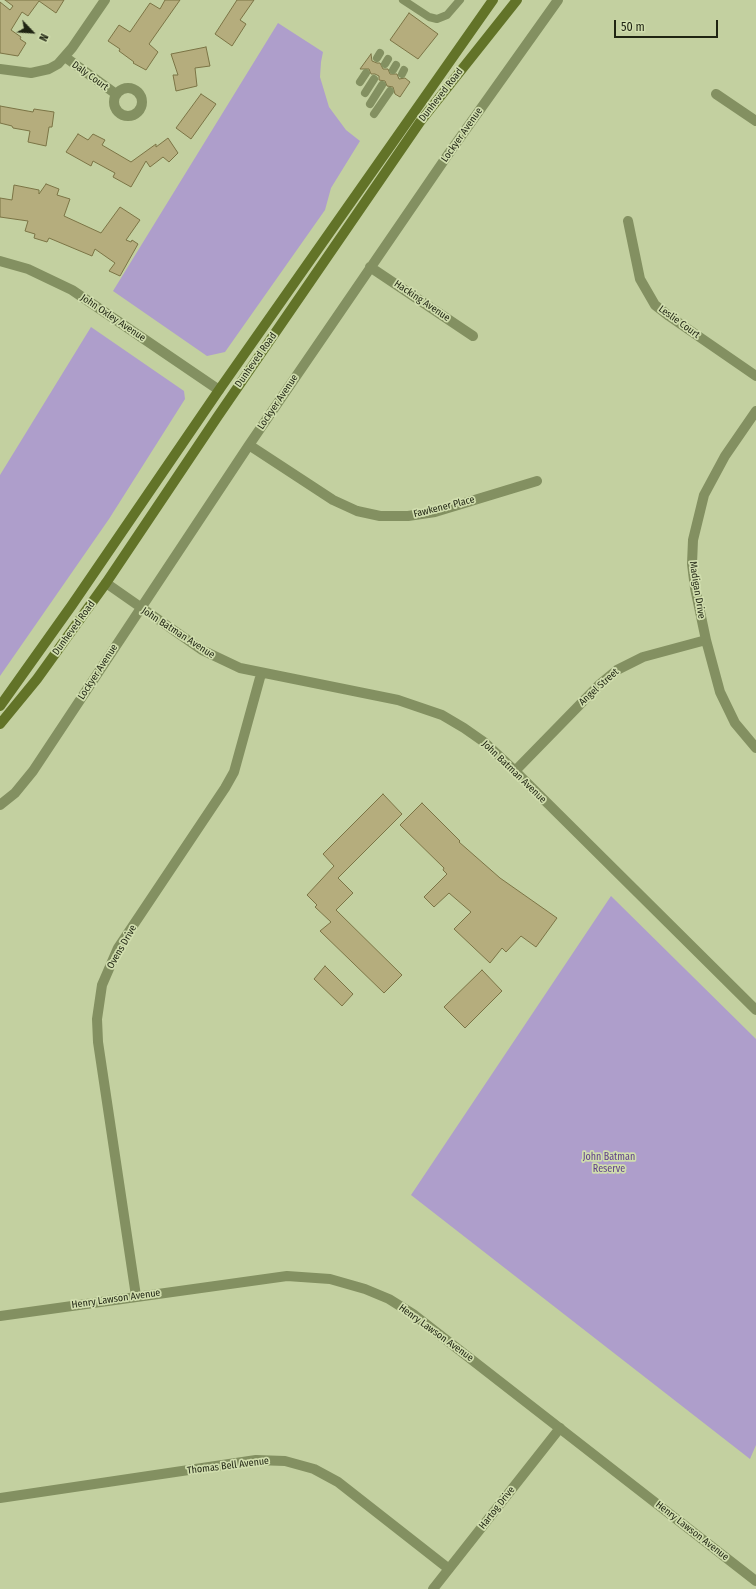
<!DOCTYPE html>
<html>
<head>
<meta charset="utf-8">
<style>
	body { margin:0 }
	#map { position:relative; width:756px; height:1589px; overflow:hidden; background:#c3d0a0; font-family:"Fira Sans Condensed",sans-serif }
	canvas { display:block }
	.north { position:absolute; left:12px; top:12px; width:40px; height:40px; -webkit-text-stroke:3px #d0ddad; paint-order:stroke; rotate:115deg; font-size:11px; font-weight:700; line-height:16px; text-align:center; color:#1f2412 }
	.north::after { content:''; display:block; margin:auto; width:14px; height:18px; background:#1f2412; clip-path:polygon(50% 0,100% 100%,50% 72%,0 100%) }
	.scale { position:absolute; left:614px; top:20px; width:104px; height:18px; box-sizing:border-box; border:2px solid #1f2412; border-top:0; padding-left:5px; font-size:12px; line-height:14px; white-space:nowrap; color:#1f2412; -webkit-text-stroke:3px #d0ddad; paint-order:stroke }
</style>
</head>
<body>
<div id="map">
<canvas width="756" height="1589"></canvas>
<div class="north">N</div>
<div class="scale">50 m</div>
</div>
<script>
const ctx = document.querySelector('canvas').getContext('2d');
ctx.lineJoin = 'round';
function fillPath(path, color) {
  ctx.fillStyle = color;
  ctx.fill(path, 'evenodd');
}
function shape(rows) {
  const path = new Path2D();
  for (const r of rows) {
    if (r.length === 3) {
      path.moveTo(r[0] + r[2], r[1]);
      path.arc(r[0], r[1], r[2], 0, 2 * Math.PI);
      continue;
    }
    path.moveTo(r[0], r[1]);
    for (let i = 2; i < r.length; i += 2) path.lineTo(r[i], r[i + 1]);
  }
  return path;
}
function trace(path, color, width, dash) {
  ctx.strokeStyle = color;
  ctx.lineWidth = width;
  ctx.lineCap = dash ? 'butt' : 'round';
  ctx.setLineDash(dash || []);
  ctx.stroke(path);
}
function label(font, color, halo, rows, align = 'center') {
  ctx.font = font + ' "Fira Sans Condensed",sans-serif';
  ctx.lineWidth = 3.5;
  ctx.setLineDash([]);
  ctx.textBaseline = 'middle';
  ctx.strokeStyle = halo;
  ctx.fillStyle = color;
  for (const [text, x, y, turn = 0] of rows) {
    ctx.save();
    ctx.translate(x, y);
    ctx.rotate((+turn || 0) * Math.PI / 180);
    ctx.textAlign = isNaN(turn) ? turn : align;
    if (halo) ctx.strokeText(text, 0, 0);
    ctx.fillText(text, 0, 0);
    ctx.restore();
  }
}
const green = shape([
	[278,23,323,52,321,62,320,77,329,107,346,130,360,141,331,188,325,210,225,352,207,356,113,291],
	[91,327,184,391,185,399,109,519,0,676,0,475],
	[611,896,756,1039,756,1445,750,1459,411,1195]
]);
const building = shape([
	[5,0,64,0,56,13,39,1,28,16,22,12,11,30,21,37,20,39,26,43,18,56,0,53,0,2,10,10,13,6,5,0],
	[165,0,180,0,149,44,158,52,146,70,133,63,134,62,119,51,120,49,108,41,119,25,130,32,150,3,160,9,165,0],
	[237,0,254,0,240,20,246,24,232,46,215,34,237,0],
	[409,13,438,34,418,59,390,40,409,13],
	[206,47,210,66,195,68,197,86,176,91,173,75,178,75,171,54,206,47],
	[371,54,372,61,377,63,380,63,383,69,388,69,390,74,397,74,399,79,405,78,410,82,400,97,395,94,393,87,387,86,385,81,379,80,379,76,375,74,371,74,369,69,360,69,371,54],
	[201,94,216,104,191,139,176,128,201,94],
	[0,106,33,112,34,109,54,112,52,127,49,127,46,146,28,142,30,131,13,128,12,126,0,123,0,106],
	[78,134,88,140,93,134,105,140,102,145,131,162,156,144,156,147,168,138,178,153,169,162,163,157,150,167,146,161,131,187,113,177,115,173,93,161,91,166,66,152,78,134],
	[46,184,59,189,57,195,70,199,64,216,101,233,120,207,140,220,126,240,131,242,132,240,138,244,120,276,109,271,115,263,95,249,92,256,49,238,47,242,34,238,35,234,25,231,28,221,0,217,0,198,12,200,14,185,39,190,39,194,46,184],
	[383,794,402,814,338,878,353,893,336,910,402,975,384,993,320,931,331,922,315,907,317,905,307,895,334,866,323,854,383,794],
	[422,803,460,841,459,842,500,878,557,918,536,947,521,936,506,952,502,948,490,963,454,929,471,912,449,893,434,907,424,897,447,874,443,870,444,868,400,825,422,803],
	[325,966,353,994,342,1006,314,979,325,966],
	[482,970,502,991,465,1028,444,1007,482,970]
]);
const service = shape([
	[403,0,429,17,437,19,447,15,460,0],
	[377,58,380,53],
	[385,64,388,59],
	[393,70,396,65],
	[402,74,404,70],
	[360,82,366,73],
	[365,93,374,79],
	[370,104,382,85],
	[374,114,390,91]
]);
const minor = shape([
	[65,57,116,94],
	[0,69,31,73,49,69,58,64,72,48,105,0],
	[128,102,14],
	[716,94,756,121],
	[628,221,640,279,655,305,669,316,756,376],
	[370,267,473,336],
	[756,411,725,456,704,495,693,540,692,564,695,588,706,640,720,692,735,723,756,748],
	[249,445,333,500,357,511,380,516,408,516,435,512,537,481],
	[106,583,202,650,240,668,398,700,442,715,464,728,484,742,515,771,756,1010],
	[515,771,600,684,617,670,643,657,706,640],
	[0,805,15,793,33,771,249,445,447,156,558,0],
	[136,1296,98,1042,97,1019,102,985,118,948,225,788,234,772,261,674],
	[0,1498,256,1460,285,1461,314,1469,338,1482,449,1569],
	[433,1589,560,1428]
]);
const tertiary = shape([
	[0,261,28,269,72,290,219,390],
	[0,1316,287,1276,330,1279,365,1289,389,1299,413,1314,756,1581]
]);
const secondary = shape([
	[0,706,72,605,219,390,493,0],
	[0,724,37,679,106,583,218,416,420,122,517,0]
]);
const streetNames = [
	["Daly Court",90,76,36],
	["Dunheved Road",441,95,-52],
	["Lockyer Avenue",462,135,-55],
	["Hacking Avenue",422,301,34],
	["John Oxley Avenue",113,318,34],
	["Leslie Court",679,322,36],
	["Dunheved Road",256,360,-55],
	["Lockyer Avenue",278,402,-56],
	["Fawkener Place",444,507,-14],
	["Madigan Drive",697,590,81],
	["Dunheved Road",74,628,-54],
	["John Batman Avenue",178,633,33],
	["Lockyer Avenue",98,672,-57],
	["Angel Street",599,687,-42],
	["John Batman Avenue",514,772,44],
	["Ovens Drive",122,947,-60],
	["Henry Lawson Avenue",116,1299,-8],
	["Henry Lawson Avenue",436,1333,36],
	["Thomas Bell Avenue",228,1466,-7],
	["Hartog Drive",497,1508,-52],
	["Henry Lawson Avenue",692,1531,38]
];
const parkNames = [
	["John Batman",609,1157],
	["Reserve",609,1169]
];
fillPath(green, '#ae9ecb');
fillPath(building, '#b5ad7d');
trace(building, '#7b7445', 1);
trace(service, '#839061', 8);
trace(minor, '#839061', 10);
trace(tertiary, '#839061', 10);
trace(secondary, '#627328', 10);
label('10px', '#1f2412', '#d0ddad', streetNames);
label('10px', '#5f408a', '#d0ddad', parkNames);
</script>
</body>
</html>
